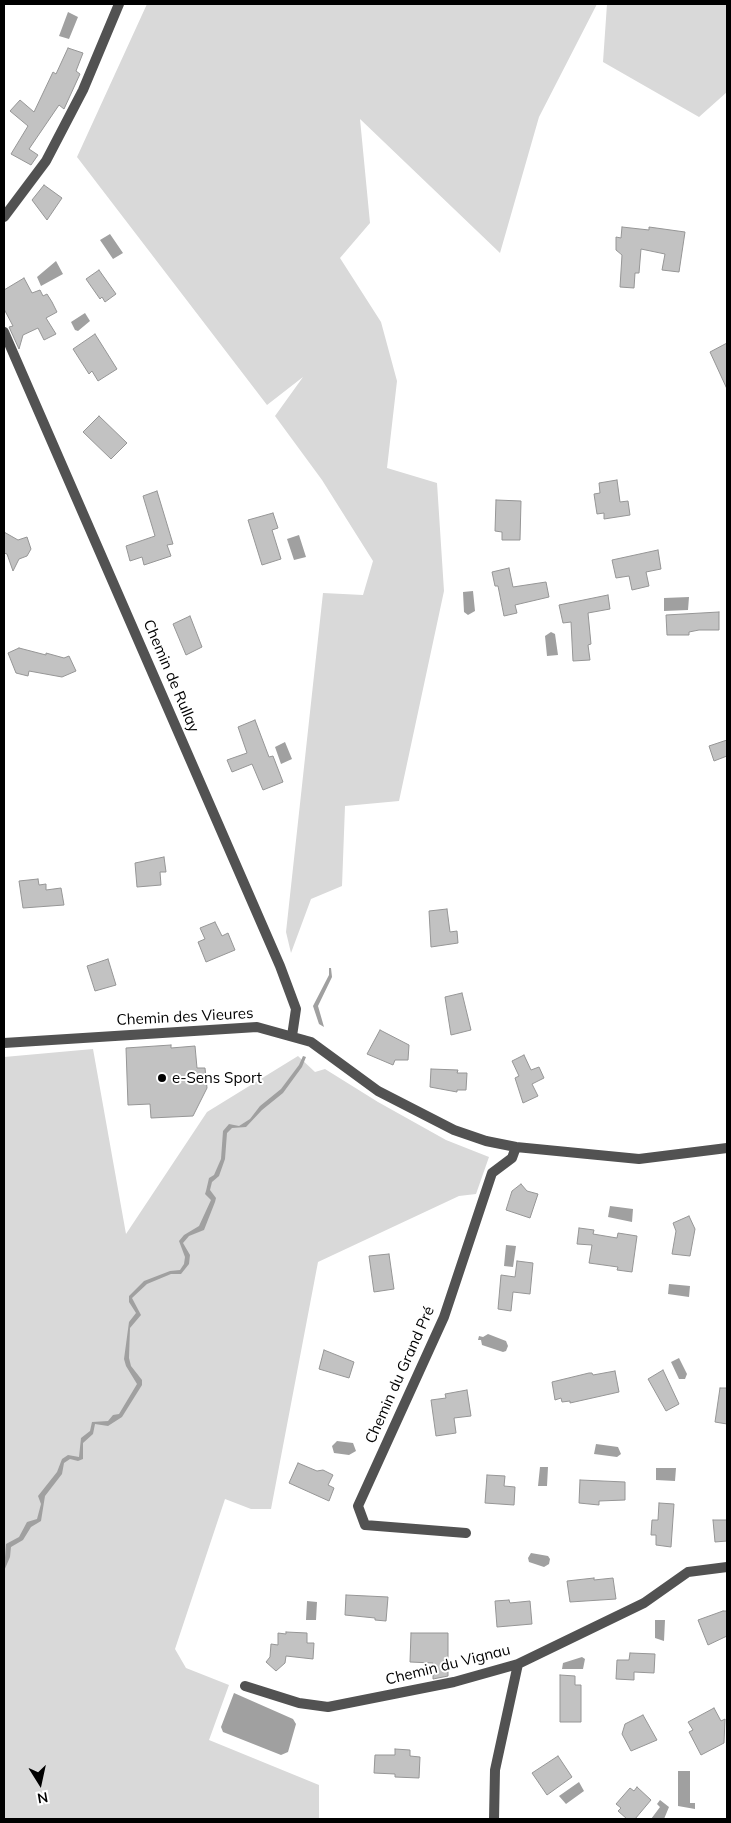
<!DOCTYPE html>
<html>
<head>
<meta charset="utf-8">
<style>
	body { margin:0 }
	#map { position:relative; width:731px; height:1823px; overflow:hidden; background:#fff; font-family:Mulish,sans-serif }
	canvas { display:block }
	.frame { position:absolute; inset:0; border:5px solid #000; pointer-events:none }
	.north { position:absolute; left:15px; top:1758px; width:50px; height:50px; -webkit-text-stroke:4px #fff; paint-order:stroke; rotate:170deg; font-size:14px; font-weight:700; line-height:20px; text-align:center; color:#000 }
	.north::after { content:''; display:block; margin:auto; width:18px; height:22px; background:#000; clip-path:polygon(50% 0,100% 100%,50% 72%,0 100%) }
</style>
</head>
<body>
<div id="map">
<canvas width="731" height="1823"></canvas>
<div class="frame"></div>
<div class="north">N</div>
</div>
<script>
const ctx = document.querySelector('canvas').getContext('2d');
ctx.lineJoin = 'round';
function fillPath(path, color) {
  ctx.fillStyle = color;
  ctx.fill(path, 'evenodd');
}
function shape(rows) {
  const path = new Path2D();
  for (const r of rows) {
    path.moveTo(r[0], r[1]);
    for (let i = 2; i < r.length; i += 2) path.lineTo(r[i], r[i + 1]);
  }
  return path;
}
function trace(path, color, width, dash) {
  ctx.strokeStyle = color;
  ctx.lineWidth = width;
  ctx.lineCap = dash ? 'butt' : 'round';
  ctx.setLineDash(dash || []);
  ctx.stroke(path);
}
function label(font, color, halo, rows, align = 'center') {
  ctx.font = font + ' Mulish,sans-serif';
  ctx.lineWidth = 4;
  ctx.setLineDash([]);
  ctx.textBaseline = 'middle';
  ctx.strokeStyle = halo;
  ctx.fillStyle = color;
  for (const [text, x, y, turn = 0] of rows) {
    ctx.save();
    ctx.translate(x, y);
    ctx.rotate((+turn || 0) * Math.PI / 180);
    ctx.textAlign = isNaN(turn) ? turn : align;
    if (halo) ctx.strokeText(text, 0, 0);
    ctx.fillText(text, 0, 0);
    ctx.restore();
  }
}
const green = shape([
	[147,4,597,4,539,117,500,253,360,119,370,223,340,258,381,322,397,381,387,468,437,483,444,591,399,801,345,806,342,886,311,899,291,953,286,932,323,593,363,595,373,561,322,480,275,416,303,377,267,405,77,157],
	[607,4,727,4,727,92,699,117,603,62],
	[93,1049,126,1234,207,1112,298,1056,315,1072,325,1069,378,1102,446,1140,489,1157,476,1194,459,1196,318,1262,271,1509,251,1509,225,1499,175,1649,186,1668,229,1685,209,1740,319,1785,319,1819,4,1819,4,1057]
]);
const water = shape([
	[68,12,78,17,69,39,59,36],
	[110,234,123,253,113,259,100,240],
	[56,261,63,274,41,286,37,277],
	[85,313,90,321,78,331,75,330,71,322],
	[299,535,306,557,294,560,287,539],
	[473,591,475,611,468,615,464,612,463,592],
	[689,597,688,610,664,611,664,598],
	[551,632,555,634,558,655,547,656,545,636],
	[285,742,292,759,281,764,275,747],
	[329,968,331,968,332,977,318,1006,324,1027,319,1024,313,1006,329,975],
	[303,1056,306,1057,302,1067,283,1093,262,1110,246,1127,232,1128,227,1133,225,1159,219,1176,212,1182,210,1190,216,1198,215,1202,204,1230,189,1236,183,1243,190,1255,189,1264,181,1274,171,1274,147,1284,132,1298,141,1315,130,1328,129,1358,131,1366,142,1380,142,1385,122,1417,108,1426,95,1424,93,1434,83,1443,83,1459,78,1461,70,1459,64,1463,62,1474,45,1496,41,1521,31,1527,23,1540,11,1547,10,1557,4,1571,6,1544,19,1537,27,1522,37,1519,41,1504,38,1496,57,1472,62,1459,68,1455,79,1457,81,1438,90,1431,92,1422,108,1421,113,1415,119,1414,137,1384,126,1366,124,1359,129,1322,136,1313,129,1302,129,1296,144,1281,170,1271,180,1270,184,1264,185,1257,179,1241,184,1235,199,1226,211,1200,205,1194,206,1191,209,1178,214,1175,221,1159,223,1131,229,1124,239,1126,250,1119,260,1106,281,1089,299,1065],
	[610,1206,633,1209,632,1222,608,1217],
	[506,1245,516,1246,513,1267,504,1266],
	[669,1284,690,1286,689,1297,668,1294],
	[488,1334,506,1341,508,1346,506,1351,503,1352,482,1345,481,1340,478,1340,479,1336,483,1337],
	[679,1358,687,1374,685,1379,679,1379,671,1362],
	[337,1441,353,1443,356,1451,349,1455,334,1453,332,1446],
	[596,1444,618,1447,621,1454,617,1457,594,1454],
	[540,1467,548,1467,547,1486,538,1486],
	[656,1468,676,1468,675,1481,656,1480],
	[531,1553,548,1556,550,1559,549,1564,544,1567,529,1562,528,1558],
	[307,1601,317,1602,316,1620,306,1620],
	[655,1620,665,1620,664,1641,655,1638],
	[582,1657,585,1659,583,1669,562,1669,563,1663],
	[234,1693,293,1719,296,1724,288,1752,281,1755,223,1732,221,1727],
	[678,1771,690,1771,690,1803,695,1803,695,1809,678,1806],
	[579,1782,584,1791,566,1804,559,1796],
	[660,1800,669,1807,664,1819,651,1819,660,1807,657,1804]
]);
const building = shape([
	[68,48,83,53,76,71,80,74,64,109,59,105,29,149,38,155,31,165,11,154,28,126,10,111,20,100,34,112,53,72,56,74,68,48],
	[44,185,62,198,47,220,32,200,44,185],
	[622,227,649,230,649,227,685,232,679,272,662,270,665,254,641,249,639,273,635,273,634,288,620,287,622,255,616,250,616,237,621,238,622,227],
	[99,270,116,294,105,302,102,297,100,299,86,279,99,270],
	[24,278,32,293,40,290,43,296,47,294,52,302,57,312,46,318,56,334,44,340,38,328,23,335,19,349,9,327,13,326,4,309,4,290,24,278],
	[95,334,117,369,98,381,92,371,89,374,73,349,95,334],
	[727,343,727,389,710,352,727,343],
	[99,416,127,443,111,459,83,432,99,416],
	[617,480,620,502,628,501,630,515,604,519,604,513,597,514,594,494,600,493,599,483,617,480],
	[157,491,173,544,167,545,171,556,144,565,142,557,130,561,126,546,155,536,143,496,157,491],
	[496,500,521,501,520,540,502,540,502,532,495,531,496,500],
	[273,513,278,528,272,530,281,559,262,565,248,520,273,513],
	[4,532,18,540,27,537,31,549,27,556,19,559,13,571,7,554,4,553,4,532],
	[658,550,661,569,646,572,649,586,632,590,629,576,616,578,612,560,658,550],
	[509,568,513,587,546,582,549,597,515,605,517,613,504,616,498,586,495,586,492,572,509,568],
	[608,595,610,609,588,613,591,644,588,645,590,660,573,661,571,622,563,623,559,605,608,595],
	[719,612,719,630,699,630,689,632,689,635,667,635,666,615,719,612],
	[190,616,202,647,186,655,173,624,190,616],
	[19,648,46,655,46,653,64,658,69,656,76,671,62,677,29,671,28,676,16,673,8,653,19,648],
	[255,720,269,757,273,756,283,782,263,790,252,764,232,772,227,760,247,753,238,727,255,720],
	[727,740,727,756,714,761,709,746,727,740],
	[164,857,166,872,160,872,161,885,137,887,135,863,164,857],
	[38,879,39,885,46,884,46,890,61,888,64,905,23,908,19,881,38,879],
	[447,909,450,932,457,931,458,943,431,947,429,911,447,909],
	[215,922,222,936,228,933,235,950,206,962,198,942,205,939,200,928,215,922],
	[108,959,116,985,95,991,87,966,108,959],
	[462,993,471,1030,451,1035,445,997,462,993],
	[380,1030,409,1045,408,1060,395,1060,393,1065,367,1054,380,1030],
	[171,1045,171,1048,195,1046,197,1068,205,1068,207,1088,193,1116,151,1118,150,1104,128,1105,126,1048,171,1045],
	[524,1055,531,1070,539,1067,544,1078,532,1084,538,1096,523,1103,515,1078,519,1076,512,1061,524,1055],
	[431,1069,458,1070,457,1073,467,1073,466,1090,457,1090,457,1092,430,1087,431,1069],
	[521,1184,527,1191,538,1194,530,1218,506,1210,512,1191,521,1184],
	[689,1216,695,1229,690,1256,672,1254,676,1231,673,1223,689,1216],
	[579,1228,594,1230,593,1234,617,1238,618,1233,637,1236,632,1272,617,1270,618,1267,589,1263,592,1245,577,1244,579,1228],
	[389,1254,394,1289,374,1292,369,1256,389,1254],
	[517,1261,533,1263,530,1294,513,1292,511,1311,498,1309,501,1275,515,1277,517,1261],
	[324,1350,354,1362,349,1378,319,1369,324,1350],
	[663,1370,679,1404,666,1411,648,1379,663,1370],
	[615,1371,619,1392,570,1403,570,1401,562,1402,561,1398,555,1400,552,1382,589,1373,592,1373,593,1375,615,1371],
	[720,1388,727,1388,727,1424,715,1422,720,1388],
	[467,1390,471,1416,454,1418,456,1433,436,1436,431,1400,446,1398,445,1394,467,1390],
	[298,1463,317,1471,323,1470,333,1475,328,1485,334,1488,329,1501,289,1483,298,1463],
	[487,1475,505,1476,504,1486,515,1487,514,1505,485,1503,487,1475],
	[580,1480,625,1482,625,1500,599,1501,599,1505,579,1503,580,1480],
	[659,1503,674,1504,671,1547,656,1545,656,1535,651,1535,652,1520,658,1520,659,1503],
	[713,1520,727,1520,727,1541,715,1542,713,1520],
	[594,1578,594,1580,613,1578,616,1599,570,1602,567,1581,594,1578],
	[346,1595,388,1597,386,1621,375,1620,375,1618,345,1615,346,1595],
	[509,1600,510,1603,530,1601,532,1624,497,1627,495,1601,509,1600],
	[723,1611,727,1611,727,1636,708,1645,698,1620,723,1611],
	[286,1632,307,1633,307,1643,314,1643,313,1659,286,1656,285,1663,276,1671,266,1662,270,1657,271,1644,278,1645,278,1633,286,1634,286,1632],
	[411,1633,448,1633,448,1676,433,1679,433,1663,410,1662,411,1633],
	[630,1653,655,1654,654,1673,634,1672,634,1680,616,1679,617,1660,629,1660,630,1653],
	[560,1675,575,1676,575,1685,581,1685,581,1722,560,1722,560,1675],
	[714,1708,721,1721,725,1719,724,1743,701,1755,689,1732,693,1730,688,1722,714,1708],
	[643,1715,657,1740,631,1751,622,1734,625,1724,643,1715],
	[395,1749,410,1750,410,1756,420,1757,419,1778,395,1777,395,1774,374,1773,375,1755,395,1755,395,1749],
	[558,1756,572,1777,547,1795,532,1773,558,1756],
	[637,1787,651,1800,635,1819,627,1819,618,1811,621,1808,616,1804,630,1788,634,1791,637,1787]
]);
const minor = shape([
	[4,332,280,966,296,1009,292,1036],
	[4,1043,257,1027,311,1042,378,1091,454,1130,486,1141,516,1147,639,1159,727,1148],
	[466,1533,365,1525,358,1506,444,1317,492,1173,512,1158,516,1147],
	[245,1686,299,1703,328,1707,454,1682,518,1664,644,1603,688,1572,727,1567],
	[494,1819,495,1770,518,1664]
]);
const tertiary = shape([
	[4,217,46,161,83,90,119,4]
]);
const markers = [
	[162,1078,5,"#000"]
];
const streetNames = [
	["Chemin de Rullay",171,676,67],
	["Chemin des Vieures",185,1017,-3],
	["Chemin du Grand Pré",400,1375,-66],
	["Chemin du Vignau",448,1665,-14]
];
const poiNames = [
	["e-Sens Sport",172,1078]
];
fillPath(green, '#d9d9d9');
fillPath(water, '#a0a0a0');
fillPath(building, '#c2c2c2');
trace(building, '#969696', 1);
trace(minor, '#525252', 10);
trace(tertiary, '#525252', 10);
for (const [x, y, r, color] of markers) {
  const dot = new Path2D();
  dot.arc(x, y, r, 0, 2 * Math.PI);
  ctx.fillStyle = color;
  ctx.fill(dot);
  trace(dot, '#fff', 2);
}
label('15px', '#000', '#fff', streetNames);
label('15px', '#000', '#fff', poiNames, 'left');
</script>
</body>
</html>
